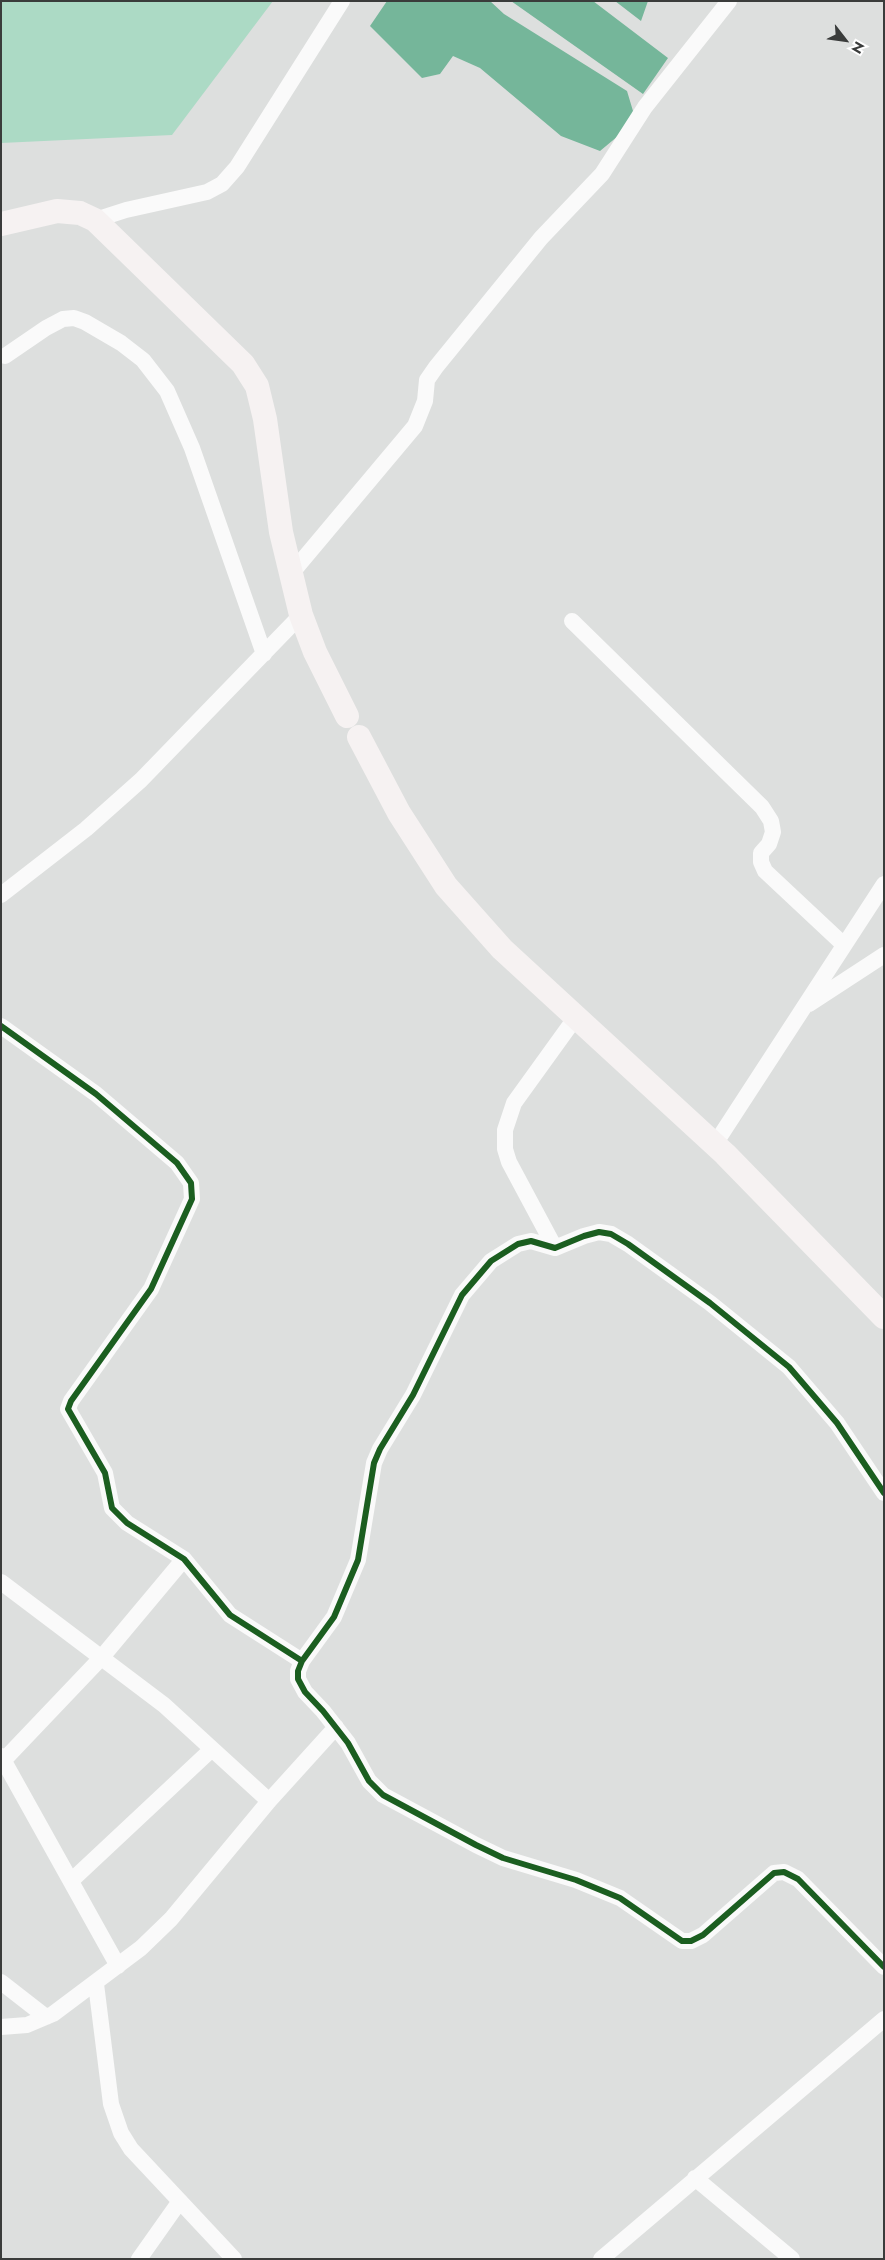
<!DOCTYPE html>
<html>
<head>
<meta charset="utf-8">
<style>
	body { margin:0 }
	#map { position:relative; width:885px; height:2260px; overflow:hidden; background:#dddfde; font-family:Jost,sans-serif }
	canvas { display:block }
	.frame { position:absolute; inset:0; border:2px solid #3a3c3b; pointer-events:none }
	.north { position:absolute; left:820px; top:15px; width:50px; height:50px; -webkit-text-stroke:4px #fff; paint-order:stroke; rotate:120deg; font-size:14px; font-weight:700; line-height:20px; text-align:center; color:#3a3c3b }
	.north::after { content:''; display:block; margin:auto; width:18px; height:22px; background:#3a3c3b; clip-path:polygon(50% 0,100% 100%,50% 72%,0 100%) }
</style>
</head>
<body>
<div id="map">
<canvas width="885" height="2260"></canvas>
<div class="frame"></div>
<div class="north">N</div>
</div>
<script>
const ctx = document.querySelector('canvas').getContext('2d');
ctx.lineJoin = 'round';
function fillPath(path, color) {
  ctx.fillStyle = color;
  ctx.fill(path, 'evenodd');
}
function shape(rows) {
  const path = new Path2D();
  for (const r of rows) {
    path.moveTo(r[0], r[1]);
    for (let i = 2; i < r.length; i += 2) path.lineTo(r[i], r[i + 1]);
  }
  return path;
}
function trace(path, color, width, dash) {
  ctx.strokeStyle = color;
  ctx.lineWidth = width;
  ctx.lineCap = dash ? 'butt' : 'round';
  ctx.setLineDash(dash || []);
  ctx.stroke(path);
}
const green = shape([
	[1,1,273,1,172,135,1,143]
]);
const water = shape([
	[387,1,490,1,504,14,627,91,633,111,630,126,600,151,561,136,480,68,453,56,440,74,422,78,370,26],
	[511,1,593,1,668,58,643,94],
	[615,1,648,1,641,21]
]);
const minor = shape([
	[95,220,126,210,207,192,222,184,237,167,342,1],
	[5,356,46,328,63,319,74,318,85,322,121,343,143,360,167,391,192,448,264,654],
	[290,575,415,426,425,401,427,380,436,367,541,238,602,174,645,107,729,1],
	[572,621,762,807,771,821,773,832,769,844,761,853,761,862,765,871,844,945],
	[1,895,86,829,141,780,301,615],
	[809,1004,884,955],
	[1,1026,96,1094,177,1163,191,1183,192,1199,151,1289,71,1401,68,1409,105,1473,112,1508,127,1523,184,1559,230,1615,302,1661],
	[715,1144,884,884],
	[555,1248,509,1162,505,1149,505,1130,514,1103,576,1017],
	[884,1493,837,1423,789,1367,710,1303,628,1244,611,1234,599,1232,584,1236,555,1248,531,1241,518,1244,491,1261,462,1295,413,1395,380,1449,374,1463,358,1560,334,1617,302,1661,298,1671,298,1679,305,1692,323,1711,348,1743,369,1781,383,1795,476,1845,503,1858,576,1880,620,1898,682,1941,691,1941,703,1935,774,1873,784,1872,798,1879,884,1967],
	[1,1582,164,1705,269,1801],
	[1,1756,118,1966],
	[4,1760,102,1657,184,1559],
	[71,1881,212,1749],
	[1,1982,46,2017],
	[96,1984,111,2104,121,2133,131,2149,234,2259],
	[1,2027,27,2025,53,2014,141,1948,171,1919,269,1801,336,1727],
	[695,2178,792,2259],
	[139,2259,180,2201],
	[601,2259,884,2019]
]);
const secondary = shape([
	[1,224,57,211,80,213,95,220,243,364,257,386,265,419,281,532,301,615,315,652,347,716],
	[359,737,399,813,446,886,502,949,725,1154,884,1317]
]);
const cycleway = shape([
	[1,1026,96,1094,177,1163,191,1183,192,1199,151,1289,71,1401,68,1409,105,1473,112,1508,127,1523,184,1559,230,1615,302,1661],
	[884,1493,837,1423,789,1367,710,1303,628,1244,611,1234,599,1232,584,1236,555,1248,531,1241,518,1244,491,1261,462,1295,413,1395,380,1449,374,1463,358,1560,334,1617,302,1661,298,1671,298,1679,305,1692,323,1711,348,1743,369,1781,383,1795,476,1845,503,1858,576,1880,620,1898,682,1941,691,1941,703,1935,774,1873,784,1872,798,1879,884,1967]
]);
fillPath(green, '#acdac5');
fillPath(water, '#75b69a');
trace(minor, '#fafafa', 16);
trace(secondary, '#f6f2f2', 24);
trace(cycleway, '#1b5e20', 6);
</script>
</body>
</html>
